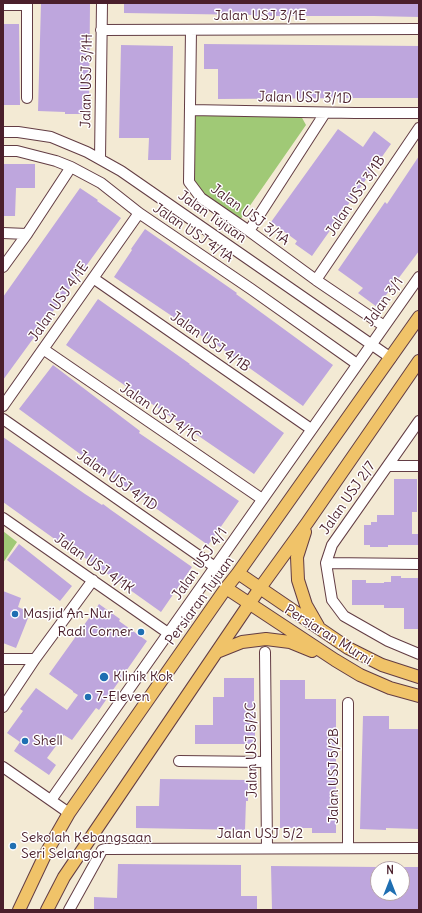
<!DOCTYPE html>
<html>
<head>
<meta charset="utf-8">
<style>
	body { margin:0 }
	#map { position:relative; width:422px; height:913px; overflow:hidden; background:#f3ead4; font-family:Delius,sans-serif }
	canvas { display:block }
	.frame { position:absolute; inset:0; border:4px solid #4a1f2b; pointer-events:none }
	.north { position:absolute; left:370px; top:861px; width:40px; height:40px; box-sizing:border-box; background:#fff; border:1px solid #b7a5aa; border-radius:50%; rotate:0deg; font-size:11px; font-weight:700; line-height:16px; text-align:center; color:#4a1f2b }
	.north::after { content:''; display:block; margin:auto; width:14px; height:18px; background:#1f6fb2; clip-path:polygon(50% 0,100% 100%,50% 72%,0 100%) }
</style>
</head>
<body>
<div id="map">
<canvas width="422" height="913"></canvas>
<div class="frame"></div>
<div class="north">N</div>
</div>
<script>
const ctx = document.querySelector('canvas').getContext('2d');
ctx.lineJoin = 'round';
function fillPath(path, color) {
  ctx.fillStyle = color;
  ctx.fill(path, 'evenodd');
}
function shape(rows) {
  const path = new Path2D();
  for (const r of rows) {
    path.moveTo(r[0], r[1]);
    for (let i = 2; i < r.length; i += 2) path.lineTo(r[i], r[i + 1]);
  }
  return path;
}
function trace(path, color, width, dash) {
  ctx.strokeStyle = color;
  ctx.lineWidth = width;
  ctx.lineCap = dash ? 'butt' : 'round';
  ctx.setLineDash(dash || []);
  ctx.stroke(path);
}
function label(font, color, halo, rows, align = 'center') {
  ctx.font = font + ' Delius,sans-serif';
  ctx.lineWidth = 3;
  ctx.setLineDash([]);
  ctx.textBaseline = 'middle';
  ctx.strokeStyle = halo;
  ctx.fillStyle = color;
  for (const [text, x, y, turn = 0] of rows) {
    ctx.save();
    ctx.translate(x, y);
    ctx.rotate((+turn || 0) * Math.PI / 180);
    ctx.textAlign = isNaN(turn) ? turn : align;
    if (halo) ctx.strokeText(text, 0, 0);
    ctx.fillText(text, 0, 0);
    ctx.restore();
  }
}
const green = shape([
	[195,116,301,116,306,125,240,220,205,196,193,180],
	[3,531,17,542,3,563]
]);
const building = shape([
	[41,3,90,3,89,114,65,114,65,112,38,111],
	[124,3,419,3,419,17,374,16,254,16,254,15,124,13],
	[3,24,19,24,20,105,3,105],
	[204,44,419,46,419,98,357,98,218,99,218,69,204,69],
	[121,45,173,46,171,160,148,160,149,138,119,138],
	[338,129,363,147,374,131,391,144,312,256,295,244,297,241,271,222],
	[419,156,419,251,377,307,358,293,363,288,338,270,385,202,387,204],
	[3,164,35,164,35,188,16,188,15,216,3,216],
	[80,188,98,200,97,201,121,218,3,380,3,297],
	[145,229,237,293,236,294,333,365,303,406,207,338,206,339,114,277,132,250,131,249],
	[98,299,190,364,189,364,284,433,254,474,66,345],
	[53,365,140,431,139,433,239,501,208,545,110,476,19,409],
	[3,437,85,494,102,505,103,504,111,510,192,567,161,612,64,543,63,545,3,502],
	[394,479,417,479,417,512,412,512,412,534,419,534,419,545,388,545,388,547,370,547,370,545,364,545,364,525,371,525,371,522,377,522,377,515,394,515],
	[19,544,72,586,60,601,7,560],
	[391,576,401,576,401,578,419,578,419,629,404,629,404,608,384,608,384,605,352,605,352,580,366,580,366,583,384,583,384,582,391,582],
	[3,591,21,598,18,607,27,611,25,617,28,618,16,648,3,643],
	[99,604,120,619,119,621,147,641,99,710,96,708,72,740,64,735,47,758,56,765,49,775,14,751,20,742,7,733,23,711,20,709,36,688,67,710,78,695,73,692,73,691,49,674],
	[224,678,254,678,254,725,255,724,255,744,195,744,195,725,213,725,213,697,224,697],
	[280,680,305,680,305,699,336,699,336,833,312,833,312,828,280,828],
	[363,716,389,716,389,729,419,729,419,829,386,828,386,830,360,829],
	[160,779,248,780,248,801,246,801,245,830,136,828,136,806,159,806],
	[118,864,241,865,241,896,257,896,257,910,94,910,94,897,117,898],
	[271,866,378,867,378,896,402,895,402,867,419,867,419,910,272,910]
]);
const minor = shape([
	[27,3,27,98],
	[3,5,27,5],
	[101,30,419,29],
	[191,30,189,182,201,198,249,231,316,280,384,326],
	[190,110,355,113,419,113],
	[3,132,18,132,51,137,87,152,121,171,391,358],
	[3,151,17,151,56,161,71,167,101,183,139,213,251,289,357,364],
	[100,159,102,3],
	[249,231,325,113],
	[3,233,27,234],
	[3,267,27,234,71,167],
	[93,278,311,429],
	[316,280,419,128],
	[43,349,262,499],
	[3,406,139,213],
	[3,419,215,567],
	[419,421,332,545,326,563,332,600,344,616,388,641,419,654],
	[388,466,419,466],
	[3,518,168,633],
	[326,563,419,564],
	[265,652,267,848],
	[3,659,35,659],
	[348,703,348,848],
	[3,707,35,659,93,580],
	[179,761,266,762],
	[3,767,69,813],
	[51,800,419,277],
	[69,910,100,854,102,850,105,849,419,848]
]);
const major = shape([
	[305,532,297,557,298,580,306,605,318,626],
	[238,573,348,648,382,665,419,677],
	[226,588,335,660,360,675,390,688,419,696],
	[217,652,242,642,266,639,290,642,312,651],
	[19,910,45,855,69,813,226,588,238,573,419,317],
	[47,910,64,877,260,588,307,523,419,361]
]);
const markers = [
	[15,614,4,"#1f6fb2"],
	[141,632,4,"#1f6fb2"],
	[104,677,5,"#1f6fb2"],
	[88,697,4,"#1f6fb2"],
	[25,741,4,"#1f6fb2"],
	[13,846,4,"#1f6fb2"]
];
const streetNames = [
	["Jalan USJ 3/1E",260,16],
	["Jalan USJ 3/1H",87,81,-89],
	["Jalan USJ 3/1D",305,98,1],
	["Jalan USJ 3/1B",356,196,-56],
	["Jalan USJ 3/1A",250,215,36],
	["Jalan Tujuan",212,217,35],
	["Jalan USJ 4/1A",193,233,34],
	["Jalan USJ 4/1E",59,302,-55],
	["Jalan 3/1",384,302,-55],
	["Jalan USJ 4/1B",210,342,35],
	["Jalan USJ 4/1C",160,413,34],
	["Jalan USJ 4/1D",117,481,35],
	["Jalan USJ 2/7",348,498,-55],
	["Jalan USJ 4/1K",94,564,35],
	["Jalan USJ 4/1",200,564,-55],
	["Persiaran Tujuan",200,601,-54],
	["Persiaran Murni",328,635,32],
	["Jalan USJ 5/2C",252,750,-91],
	["Jalan USJ 5/2B",334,776,-90],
	["Jalan USJ 5/2",260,834]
];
const poiNames = [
	["Masjid An-Nur",23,614],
	["Radi Corner",133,632,"right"],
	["Klinik Kok",113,677],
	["7-Eleven",96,697],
	["Shell",33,741],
	["Sekolah Kebangsaan",21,838],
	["Seri Selangor",21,854]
];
fillPath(green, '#a0c976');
fillPath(building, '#bea6dd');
trace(minor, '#633d44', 12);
trace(major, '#633d44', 14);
trace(minor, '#fff', 10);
trace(major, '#f0c369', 12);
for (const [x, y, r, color] of markers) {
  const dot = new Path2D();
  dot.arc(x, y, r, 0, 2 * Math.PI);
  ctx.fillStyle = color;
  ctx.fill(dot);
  trace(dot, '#fff', 1.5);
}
label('14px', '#4a1f2b', '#fff', streetNames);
label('14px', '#4a1f2b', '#fff', poiNames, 'left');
</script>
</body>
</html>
